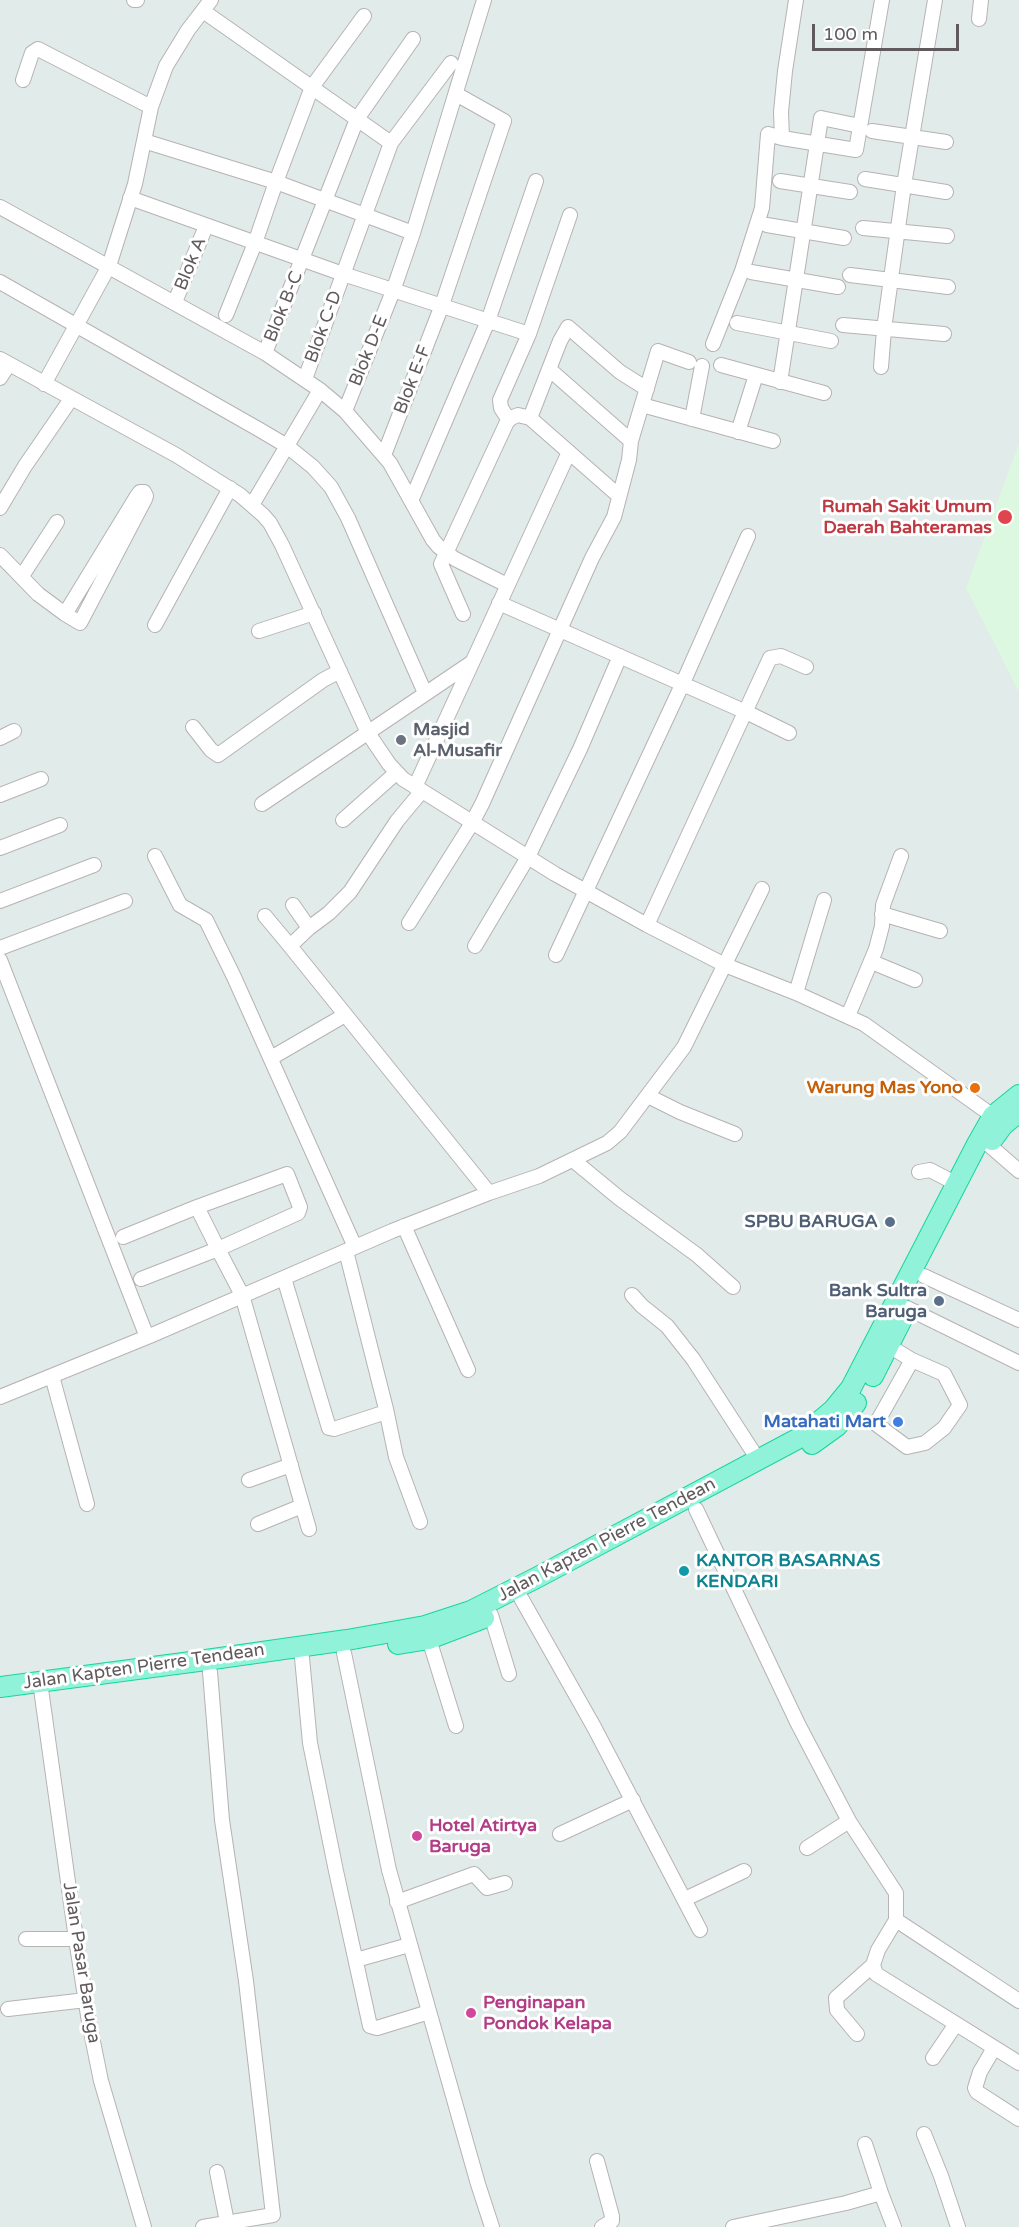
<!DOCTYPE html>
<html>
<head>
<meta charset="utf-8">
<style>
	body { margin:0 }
	#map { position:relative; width:1019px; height:2227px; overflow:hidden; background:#e1ebe9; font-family:"Varela Round",sans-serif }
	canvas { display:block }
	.scale { position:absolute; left:812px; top:24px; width:147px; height:27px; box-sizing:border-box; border:3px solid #615a5d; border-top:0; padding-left:8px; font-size:18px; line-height:21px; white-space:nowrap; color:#615a5d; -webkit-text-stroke:4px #fff; paint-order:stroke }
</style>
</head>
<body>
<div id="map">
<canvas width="1019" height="2227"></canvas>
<div class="scale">100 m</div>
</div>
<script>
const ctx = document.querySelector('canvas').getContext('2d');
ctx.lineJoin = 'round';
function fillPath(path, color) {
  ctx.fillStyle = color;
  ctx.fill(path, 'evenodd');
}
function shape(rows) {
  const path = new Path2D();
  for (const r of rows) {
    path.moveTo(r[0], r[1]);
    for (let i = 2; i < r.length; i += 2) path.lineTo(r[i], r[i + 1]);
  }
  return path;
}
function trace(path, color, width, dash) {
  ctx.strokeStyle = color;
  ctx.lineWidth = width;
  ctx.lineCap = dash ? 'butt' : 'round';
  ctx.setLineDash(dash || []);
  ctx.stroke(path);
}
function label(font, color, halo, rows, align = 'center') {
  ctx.font = font + ' "Varela Round",sans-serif';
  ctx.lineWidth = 6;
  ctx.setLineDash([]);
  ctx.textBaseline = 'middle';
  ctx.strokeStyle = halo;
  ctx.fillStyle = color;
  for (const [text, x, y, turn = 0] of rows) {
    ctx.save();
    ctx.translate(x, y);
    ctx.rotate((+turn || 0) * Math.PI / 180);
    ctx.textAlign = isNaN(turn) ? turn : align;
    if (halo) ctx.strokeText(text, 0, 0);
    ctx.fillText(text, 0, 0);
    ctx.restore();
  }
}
const medical = shape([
	[1019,443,1019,692,966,588]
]);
const minor = shape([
	[134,0,137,0],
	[203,11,391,143],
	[979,19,981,0],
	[23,80,32,53,38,49,151,107],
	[872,131,946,142],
	[782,138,856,150,882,0],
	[144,141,276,182,413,233],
	[865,179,946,192],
	[780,181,850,192],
	[130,198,343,274,529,334],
	[0,207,265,353,320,390],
	[767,225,844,238],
	[863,228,947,236],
	[751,272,838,287],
	[850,275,948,287],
	[0,282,260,430,287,446,313,467,331,487,348,518,425,693],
	[175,302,206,226],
	[226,315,255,243,276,182,312,87,364,16],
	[737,323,831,341],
	[843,325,944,334],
	[713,344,742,271,762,208,768,134,782,138,781,112,785,71,796,0],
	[265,353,357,119,413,39],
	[0,359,176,455,240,495,263,515,270,523,282,545,368,733,389,764,403,779,555,874,647,925,725,965,796,993,864,1024,993,1116],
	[721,365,824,393],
	[881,367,884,329,904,185,935,0],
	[549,369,631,441],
	[0,378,9,364],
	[305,379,391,143,451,63],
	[780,382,821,118,860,126],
	[44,384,109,266,135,184,151,107,166,66,188,30,211,0],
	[642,405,773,441],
	[345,411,393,291,413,233,484,0],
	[530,418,560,341,568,327,620,372,647,389],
	[692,419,702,366],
	[509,420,501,408,500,400,529,334,570,215],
	[738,432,756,375],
	[384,455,442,305,504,121,456,94],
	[411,501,488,321,536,181],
	[252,505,320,390,345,411,390,463,433,540,439,547,455,559,507,585],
	[0,508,25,466,71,399],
	[0,555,38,594,65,614,80,623,145,499,146,496,144,492,140,492,137,496,65,614],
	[22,576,57,522],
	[499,603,746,712,789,733],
	[463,614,441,564,507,422,511,418,518,415,530,418,619,496],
	[155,625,230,488],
	[259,631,314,613],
	[193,727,211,750,218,755,323,680,340,671],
	[0,738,14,731],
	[415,787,569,452],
	[0,795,41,779],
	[262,804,471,663],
	[343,820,396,773],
	[0,848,60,825],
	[155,856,180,905,206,920,234,977,355,1247],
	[0,901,94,865],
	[293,905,309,928,329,913,350,892,397,821,422,791],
	[882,914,940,931],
	[265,916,290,946],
	[409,923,472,823,482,804,592,558,614,517,629,460,631,441,658,351,689,362],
	[647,925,770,658,781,656,806,667],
	[309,928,290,946,489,1193],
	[475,946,528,857,580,749,620,656],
	[0,948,125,901],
	[556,955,682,685,748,536],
	[0,960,147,1337],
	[872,962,915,980],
	[796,993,824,900],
	[848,1016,876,949,882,926,883,905,901,856],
	[271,1058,345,1015],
	[648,1096,680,1112,735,1134],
	[989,1145,1019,1171],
	[573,1160,619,1198,697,1255,733,1287],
	[919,1172,930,1170,957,1184],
	[404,1226,468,1370],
	[123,1237,197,1207],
	[346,1251,386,1409,396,1457,420,1522],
	[924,1276,1019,1320],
	[284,1278,329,1428,334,1429,386,1412],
	[141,1279,218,1249,298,1213,300,1207,287,1174,197,1207,218,1249,231,1274,242,1295,309,1529],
	[632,1295,642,1306,667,1326,693,1359,759,1461],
	[907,1308,1019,1363],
	[889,1346,912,1360,944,1374,960,1405,944,1428,925,1443,907,1447,876,1424,912,1360],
	[52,1376,87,1504],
	[0,1397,152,1335,392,1231,489,1193,539,1176,607,1143,620,1132,684,1047,762,889],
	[249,1480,291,1465],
	[696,1509,798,1724,849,1821,896,1893,896,1920,878,1950,873,1965,876,1974,1019,2063],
	[258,1524,302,1506],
	[521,1598,594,1727,700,1930],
	[491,1615,509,1674],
	[429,1639,456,1726],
	[344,1653,389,1870,478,2184,492,2227],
	[302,1658,310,1743,336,1871,370,2026,377,2028,429,2012],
	[40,1682,76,1939,89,2022,101,2081,144,2227],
	[560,1834,633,1800],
	[807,1848,849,1821],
	[685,1899,744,1871],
	[397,1902,474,1874,487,1888,505,1883],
	[896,1920,1019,2001],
	[26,1939,76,1939],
	[356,1960,409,1945],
	[8,2009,86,2000],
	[857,2034,837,2010,836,1998,873,1965],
	[994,2048,980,2072,975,2088,977,2092,1019,2119],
	[933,2058,956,2024],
	[924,2134,941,2176,958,2227],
	[865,2144,881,2193,894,2227],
	[597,2161,612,2216,612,2221,602,2227],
	[217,2172,227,2222],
	[203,2227,273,2215,246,1981,222,1820,210,1672],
	[733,2227,846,2203,881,2193]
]);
const highway = shape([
	[992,1140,1003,1125,1019,1112],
	[873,1376,902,1319],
	[812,1444,837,1426,856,1403],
	[398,1644,429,1639,484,1618],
	[0,1687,206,1660,347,1640,425,1626,471,1611,538,1577,801,1437,833,1410,851,1388,976,1146,993,1116,1019,1095]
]);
const markers = [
	[1005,517,8,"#e0444e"],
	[401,740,6,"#6b7280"],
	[975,1088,6,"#e8710a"],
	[890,1222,6,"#5c6f8a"],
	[939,1301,6,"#5c6f8a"],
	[898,1422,6,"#3f7fe0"],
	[684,1571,6,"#0f9aa8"],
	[417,1836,6,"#d1479c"],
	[471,2013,6,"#d1479c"]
];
const streetNames = [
	["Blok A",191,264,-68],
	["Blok B-C",284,307,-68],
	["Blok C-D",324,327,-70],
	["Blok D-E",369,351,-68],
	["Blok E-F",413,380,-69],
	["Jalan Kapten Pierre Tendean",607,1540,-28],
	["Jalan Kapten Pierre Tendean",144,1667,-8],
	["Jalan Pasar Baruga",81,1963,81]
];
const healthNames = [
	["Rumah Sakit Umum",992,507],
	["Daerah Bahteramas",992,528]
];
const worshipNames = [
	["Masjid",413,730],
	["Al-Musafir",413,751]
];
const foodNames = [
	["Warung Mas Yono",963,1088]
];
const serviceNames = [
	["SPBU BARUGA",878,1222],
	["Bank Sultra",927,1291],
	["Baruga",927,1312]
];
const shopNames = [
	["Matahati Mart",886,1422]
];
const cultureNames = [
	["KANTOR BASARNAS",696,1561],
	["KENDARI",696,1582]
];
const hotelNames = [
	["Hotel Atirtya",429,1826],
	["Baruga",429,1847],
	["Penginapan",483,2003],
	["Pondok Kelapa",483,2024]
];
fillPath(medical, '#ddf8e0');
trace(minor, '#b7b2b4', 16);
trace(highway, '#15d79b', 22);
trace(minor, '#fff', 14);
trace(highway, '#91f2da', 20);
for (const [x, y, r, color] of markers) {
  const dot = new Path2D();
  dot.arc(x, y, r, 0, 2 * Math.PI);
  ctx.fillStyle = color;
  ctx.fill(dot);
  trace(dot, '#fff', 2);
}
label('18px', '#615a5d', '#fff', streetNames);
label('bold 18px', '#be3a42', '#fff', healthNames, 'right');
label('bold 18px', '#5b616d', '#fff', worshipNames, 'left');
label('bold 18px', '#c56008', '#fff', foodNames, 'right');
label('bold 18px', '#4e5e75', '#fff', serviceNames, 'right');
label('bold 18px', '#366cbe', '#fff', shopNames, 'right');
label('bold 18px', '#0d838f', '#fff', cultureNames, 'left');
label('bold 18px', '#b23c85', '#fff', hotelNames, 'left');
</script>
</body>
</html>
